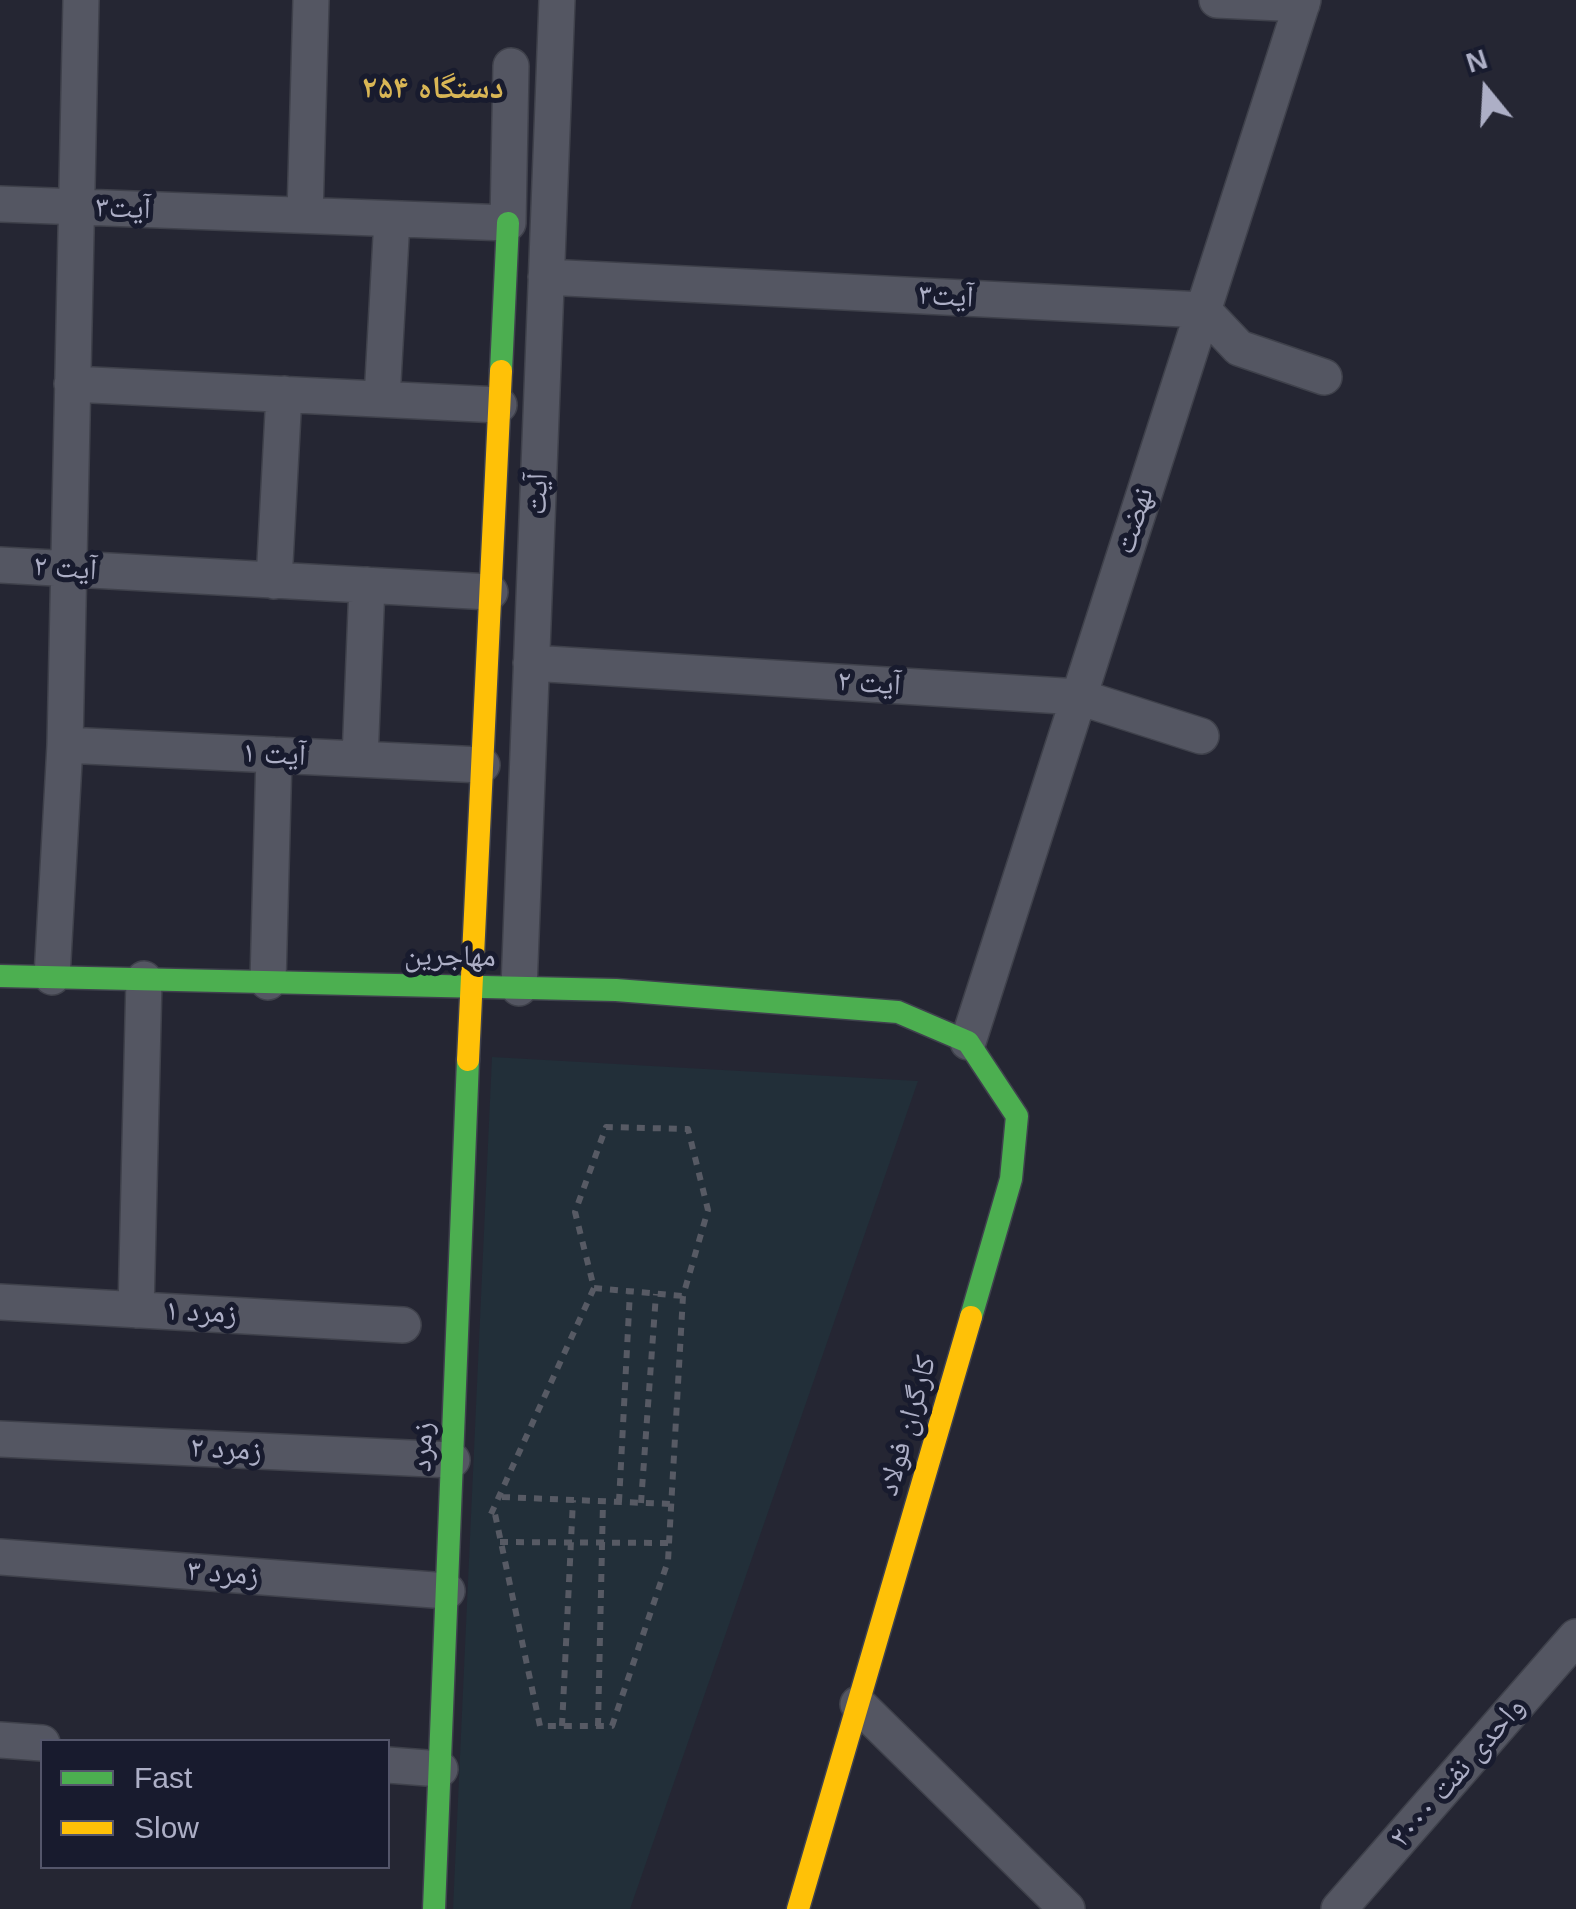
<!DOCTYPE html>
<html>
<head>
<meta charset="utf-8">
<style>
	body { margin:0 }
	#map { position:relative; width:1576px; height:1909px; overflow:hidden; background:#252633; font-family:Helvetica,sans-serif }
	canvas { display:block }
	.legend { position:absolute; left:40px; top:1739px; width:350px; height:130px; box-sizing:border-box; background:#181b2e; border:2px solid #54566b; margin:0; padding:12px 18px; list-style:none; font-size:30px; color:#adafc6 }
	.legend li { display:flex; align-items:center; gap:20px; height:50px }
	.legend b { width:50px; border:2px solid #54566b }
	.north { position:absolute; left:1436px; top:40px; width:100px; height:100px; -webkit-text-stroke:8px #181b2e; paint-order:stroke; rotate:342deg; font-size:28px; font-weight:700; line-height:40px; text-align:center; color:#adafc6 }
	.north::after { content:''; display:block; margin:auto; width:35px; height:45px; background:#adafc6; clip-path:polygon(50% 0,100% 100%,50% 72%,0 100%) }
</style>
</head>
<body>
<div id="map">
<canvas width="1576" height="1909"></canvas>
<ul class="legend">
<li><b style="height:12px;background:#4caf50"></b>Fast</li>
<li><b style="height:12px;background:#ffc107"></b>Slow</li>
</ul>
<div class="north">N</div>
</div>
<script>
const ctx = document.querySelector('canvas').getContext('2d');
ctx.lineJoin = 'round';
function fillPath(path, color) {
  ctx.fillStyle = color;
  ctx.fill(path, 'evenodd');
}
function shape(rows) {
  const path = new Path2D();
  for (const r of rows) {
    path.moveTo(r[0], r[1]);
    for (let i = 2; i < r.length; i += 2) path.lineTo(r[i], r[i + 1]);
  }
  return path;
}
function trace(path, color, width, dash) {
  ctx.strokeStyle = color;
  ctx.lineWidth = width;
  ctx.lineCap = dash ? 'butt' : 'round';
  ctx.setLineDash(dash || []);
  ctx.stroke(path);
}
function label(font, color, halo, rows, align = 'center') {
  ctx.font = font + ' Helvetica,"Noto Naskh Arabic",sans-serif';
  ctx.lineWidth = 10;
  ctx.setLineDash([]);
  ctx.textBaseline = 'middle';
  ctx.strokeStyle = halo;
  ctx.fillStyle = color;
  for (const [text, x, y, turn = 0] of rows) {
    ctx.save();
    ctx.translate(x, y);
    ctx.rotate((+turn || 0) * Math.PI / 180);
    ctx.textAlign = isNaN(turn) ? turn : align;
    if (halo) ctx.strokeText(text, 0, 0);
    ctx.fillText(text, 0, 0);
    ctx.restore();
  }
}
const green = shape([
	[492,1057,918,1081,630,1909,453,1909]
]);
const path = shape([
	[594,1288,683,1296],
	[502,1497,671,1504],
	[619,1502,630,1291],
	[641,1503,656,1294],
	[491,1514,594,1288,575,1212,606,1127,688,1129,708,1210,683,1296,668,1561,612,1726,540,1726,495,1514],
	[500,1542,669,1543],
	[562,1726,573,1500],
	[598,1726,603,1502]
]);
const street = shape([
	[1217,0,1302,4],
	[0,204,508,223,511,66],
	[305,215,311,0],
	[546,277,1203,310,1239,348,1324,377],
	[72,384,499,405],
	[382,399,392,219],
	[0,565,490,592],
	[274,581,284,394],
	[531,663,1079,697,1201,736],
	[65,745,482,765],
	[360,759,367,585],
	[52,977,65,745,81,0],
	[268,982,274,755],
	[519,988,557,0],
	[968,1042,1303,0],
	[0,1302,403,1325],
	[136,1310,144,979],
	[0,1439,452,1460],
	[0,1557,447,1591],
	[858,1704,1067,1909],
	[0,1740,42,1743],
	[388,1765,440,1769],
	[1339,1909,1576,1637]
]);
const fast = shape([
	[501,371,508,223],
	[0,976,616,990,898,1012,968,1042,1017,1116,1011,1179,971,1317],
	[434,1909,468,1060]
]);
const slow = shape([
	[468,1060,501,371],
	[798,1909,971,1317]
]);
const streetNames = [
	["آیت۳",123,209,2],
	["آیت۳",946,297,3],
	["آیت",538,494,-88],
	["نهضت",1135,521,-72],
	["آیت ۲",65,569,4],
	["آیت ۲",869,684,4],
	["آیت ۱",274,755,3],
	["مهاجرین",450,957,1],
	["زمرد ۱",201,1313,3],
	["کارگران فولاد",908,1426,-74],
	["زمرد",423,1447,-88],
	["زمرد ۲",226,1450,3],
	["زمرد ۳",223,1574,4],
	["۲۰۰۰ واحدی نفت",1458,1773,-49]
];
const neighbourhoodNames = [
	["۲۵۴ دستگاه",433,89]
];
fillPath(green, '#222f39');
trace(street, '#3f414b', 38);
trace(fast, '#3f414d', 25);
trace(slow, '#3f414d', 25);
trace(path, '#575a64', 6, [8, 8]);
trace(street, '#545662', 35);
trace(fast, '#4caf50', 22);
trace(slow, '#ffc107', 22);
label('30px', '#adafc6', '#181b2e', streetNames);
label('bold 32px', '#d9b655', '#181b2e', neighbourhoodNames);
</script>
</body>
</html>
